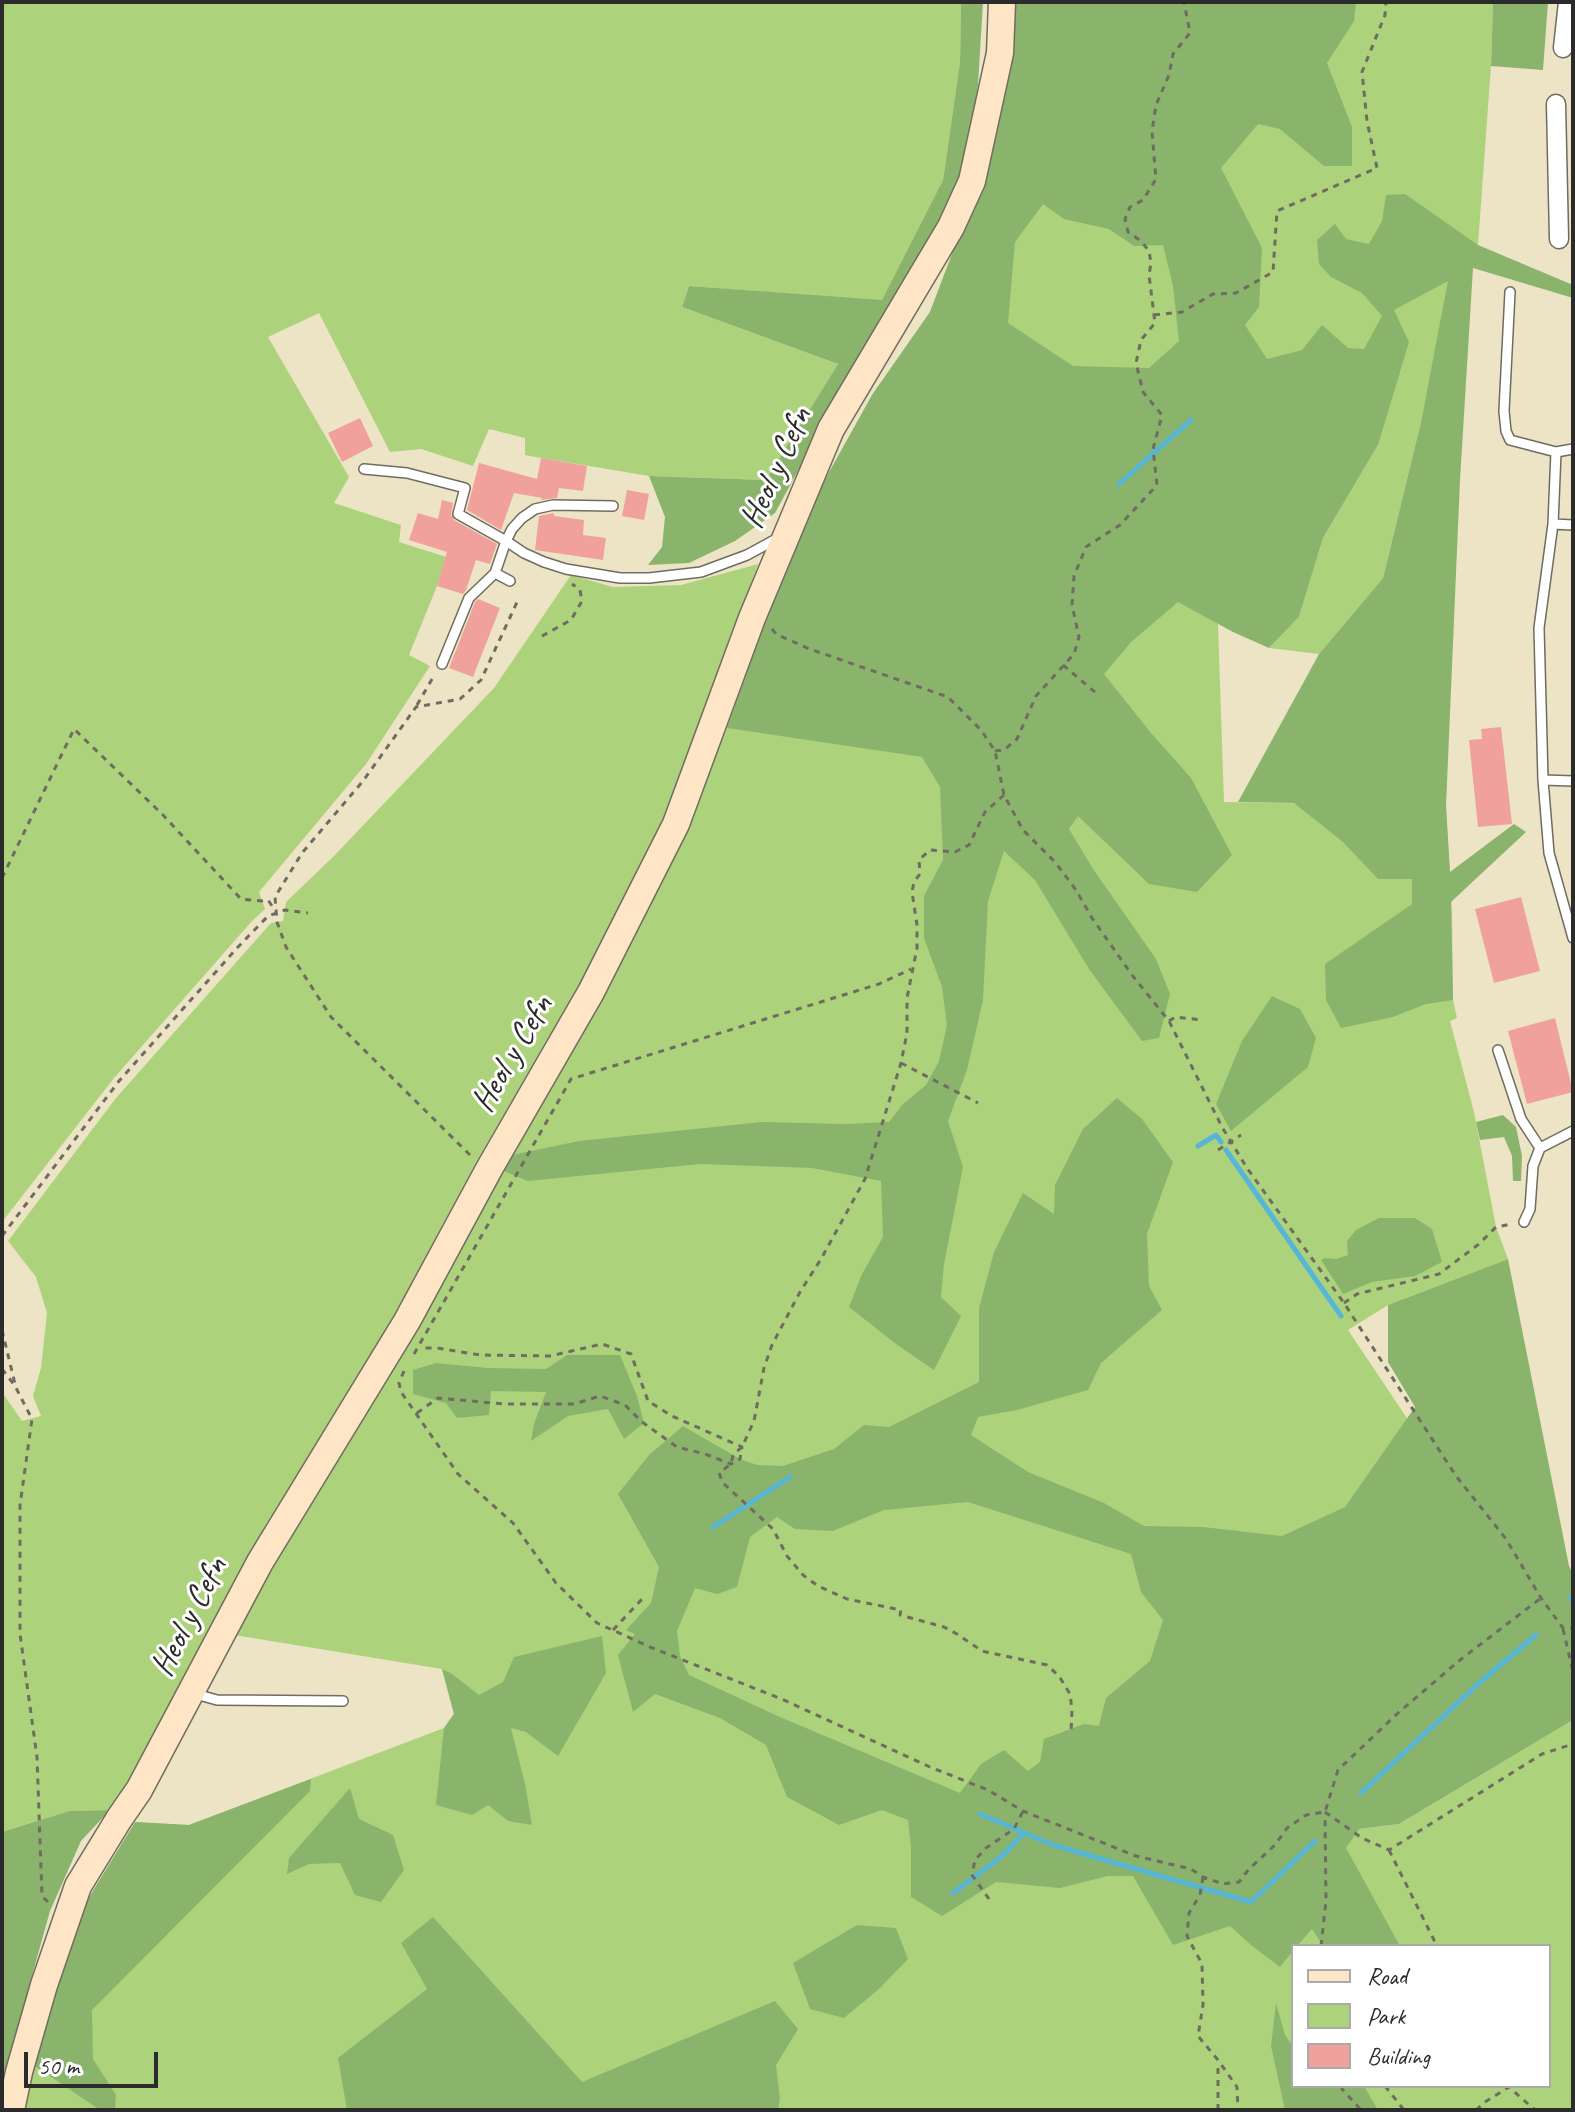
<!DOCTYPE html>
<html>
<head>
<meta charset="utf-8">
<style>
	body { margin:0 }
	#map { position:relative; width:1575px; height:2112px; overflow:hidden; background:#ece4c5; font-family:Caveat,sans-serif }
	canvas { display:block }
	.frame { position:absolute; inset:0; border:4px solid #2b2b2b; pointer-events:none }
	.legend { position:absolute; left:1291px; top:1944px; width:260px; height:144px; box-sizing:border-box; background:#fff; border:2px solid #aaa; margin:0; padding:10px 14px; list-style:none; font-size:24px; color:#2b2b2b }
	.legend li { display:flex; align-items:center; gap:16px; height:40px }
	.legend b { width:40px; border:2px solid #aaa }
	.scale { position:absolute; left:24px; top:2052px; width:134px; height:36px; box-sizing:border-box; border:4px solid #2b2b2b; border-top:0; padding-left:10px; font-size:24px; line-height:28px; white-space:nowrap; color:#2b2b2b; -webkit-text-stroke:6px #fff; paint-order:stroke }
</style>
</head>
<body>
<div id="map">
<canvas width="1575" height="2112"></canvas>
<div class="frame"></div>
<ul class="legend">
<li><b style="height:10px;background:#fde5c5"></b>Road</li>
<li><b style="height:22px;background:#add27c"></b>Park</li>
<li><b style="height:22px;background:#f0a19c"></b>Building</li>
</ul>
<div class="scale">50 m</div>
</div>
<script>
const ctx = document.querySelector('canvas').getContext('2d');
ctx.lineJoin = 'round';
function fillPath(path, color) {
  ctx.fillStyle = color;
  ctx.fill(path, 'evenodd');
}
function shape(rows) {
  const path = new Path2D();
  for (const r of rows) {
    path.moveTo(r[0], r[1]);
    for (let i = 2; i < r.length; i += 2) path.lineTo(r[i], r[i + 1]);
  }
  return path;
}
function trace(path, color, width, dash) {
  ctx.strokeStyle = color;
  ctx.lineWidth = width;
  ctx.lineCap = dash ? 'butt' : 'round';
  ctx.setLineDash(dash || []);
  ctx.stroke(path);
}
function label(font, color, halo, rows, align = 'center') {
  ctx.font = font + ' Caveat,sans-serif';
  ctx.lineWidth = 6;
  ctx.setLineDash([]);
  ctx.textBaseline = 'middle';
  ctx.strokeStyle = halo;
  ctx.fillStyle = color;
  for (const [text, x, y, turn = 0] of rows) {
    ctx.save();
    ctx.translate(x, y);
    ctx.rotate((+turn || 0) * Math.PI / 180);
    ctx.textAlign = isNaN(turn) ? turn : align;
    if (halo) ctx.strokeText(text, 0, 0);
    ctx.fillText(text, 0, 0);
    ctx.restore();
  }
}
const green = shape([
	[2,2,961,2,960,62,943,180,882,301,689,286,682,307,838,364,766,480,649,476,541,458,525,455,525,438,489,429,473,466,421,449,390,452,319,313,268,337,349,477,334,503,401,525,399,542,446,557,437,586,409,655,430,666,366,764,259,892,265,909,252,921,114,1078,2,1222],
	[1014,2,1493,2,1491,66,1478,245,1449,281,1421,422,1383,578,1319,654,1269,648,1299,617,1323,538,1378,445,1364,349,1216,566,1224,802,1446,806,1452,913,1453,1000,1457,1018,1450,1021,1474,1112,1496,1227,1508,1259,1388,1305,1348,1330,1443,1472,1359,1829,1399,1824,1573,1720,1573,2110,21,2110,25,2085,135,1822,189,1825,444,1728,454,1714,442,1669,234,1635,310,1497,447,1273,559,1073,674,856,727,728,761,630,872,395,930,312,996,138,1015,24],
	[1293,1946,1549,1946,1549,2086,1293,2086],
	[758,564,715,689,655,842,610,931,476,1162,380,1341,267,1523,150,1749,110,1810,69,1811,2,1832,2,1392,22,1421,41,1416,33,1396,41,1368,47,1313,36,1277,8,1241,116,1098,271,923,283,921,286,902,333,857,494,688,571,575,613,587,681,585]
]);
const forest = shape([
	[961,2,983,2,978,85,968,151,948,210,890,302,775,513,735,541,689,563,648,565,662,547,665,517,649,476,766,480,838,364,682,307,689,286,882,300,943,180,960,62],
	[1014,2,1356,2,1354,21,1327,63,1352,127,1352,166,1324,166,1280,129,1258,124,1221,168,1262,248,1259,307,1245,325,1267,359,1302,350,1322,325,1348,348,1364,349,1382,316,1362,293,1331,277,1319,264,1317,240,1335,224,1346,239,1369,244,1382,221,1386,195,1405,194,1478,245,1573,285,1573,298,1473,268,1460,480,1446,806,1450,872,1514,824,1526,832,1451,902,1453,1000,1426,1004,1393,1017,1341,1028,1326,1000,1325,964,1412,904,1412,879,1378,879,1343,842,1294,803,1238,802,1319,654,1383,578,1421,422,1448,281,1394,310,1409,342,1378,445,1323,538,1299,617,1269,648,1233,632,1178,602,1131,642,1104,674,1151,733,1191,778,1232,855,1197,892,1149,884,1078,816,1069,829,1093,869,1156,959,1170,994,1159,1038,1142,1041,1089,969,1035,880,1004,851,988,901,983,1000,967,1070,948,1121,963,1167,944,1264,941,1297,961,1316,934,1370,896,1344,849,1307,862,1274,883,1237,881,1181,812,1168,700,1164,528,1181,504,1171,512,1155,579,1141,762,1122,845,1124,889,1122,902,1105,926,1085,939,1061,947,1025,942,987,924,938,924,896,943,860,940,787,922,757,727,728,804,517,872,395,930,312,996,138,1015,24],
	[1043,204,1064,219,1109,229,1134,246,1163,245,1173,286,1179,341,1149,368,1073,366,1008,323,1015,242],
	[1493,2,1548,2,1543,70,1491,66],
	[1272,996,1300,1009,1316,1038,1308,1067,1231,1131,1216,1104,1242,1041],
	[1117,1098,1142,1119,1173,1162,1147,1234,1149,1286,1162,1310,1101,1363,1088,1390,1017,1410,978,1417,971,1435,1028,1472,1104,1503,1144,1526,1203,1527,1282,1536,1345,1507,1415,1407,1388,1362,1388,1305,1508,1259,1569,1566,1573,1574,1573,1720,1399,1824,1359,1829,1346,1848,1400,1946,1323,1946,1312,1929,1297,1946,1293,1946,1293,1951,1280,1967,1251,1945,1230,1926,1173,1945,1133,1876,1108,1876,1060,1888,996,1882,942,1916,911,1897,911,1848,908,1820,882,1810,839,1825,787,1797,766,1745,720,1718,655,1694,633,1712,618,1655,635,1634,626,1630,651,1603,659,1567,618,1494,649,1455,683,1426,740,1459,757,1465,783,1466,834,1449,864,1425,889,1427,979,1382,979,1308,994,1252,1023,1193,1054,1214,1055,1185,1083,1129],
	[968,1502,1131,1554,1141,1592,1163,1620,1150,1661,1106,1698,1099,1726,1084,1724,1044,1739,1040,1762,1028,1771,1004,1750,981,1764,960,1793,780,1717,689,1675,680,1656,677,1631,695,1588,717,1594,737,1587,750,1537,777,1517,795,1529,833,1531,884,1510],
	[1503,1115,1516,1127,1522,1156,1521,1181,1513,1181,1512,1156,1504,1137,1480,1140,1476,1122],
	[1379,1218,1415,1218,1432,1229,1442,1262,1415,1276,1372,1282,1343,1294,1321,1260,1325,1258,1336,1259,1348,1255,1347,1241,1356,1230],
	[567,1355,620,1355,637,1396,644,1423,624,1439,608,1409,568,1416,531,1441,534,1424,546,1392,491,1391,489,1415,457,1418,446,1403,413,1394,413,1370,436,1363,488,1368,546,1369],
	[602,1636,606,1673,558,1756,526,1732,511,1728,525,1784,532,1825,508,1821,488,1805,472,1815,436,1805,444,1728,454,1714,442,1669,452,1674,479,1695,503,1682,514,1657],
	[311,1779,310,1791,92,2010,93,2059,116,2095,115,2110,100,2110,32,2064,83,1907,135,1822,189,1825],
	[350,1788,359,1819,393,1835,404,1870,381,1902,355,1895,340,1863,309,1864,287,1874,289,1858],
	[110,1810,81,1841,50,1911,20,2019,2,2102,2,1832,69,1811],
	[433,1917,582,2082,775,2001,798,2029,776,2065,780,2099,778,2110,347,2110,338,2058,427,1989,401,1943],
	[857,1925,896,1928,908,1959,879,1989,844,2018,810,2009,793,1963],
	[1276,2003,1285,2035,1293,2046,1293,2086,1364,2086,1378,2110,1285,2110,1271,2046]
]);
const stream = shape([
	[1119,484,1191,420],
	[1198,1146,1216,1135,1221,1142],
	[1226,1150,1341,1316],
	[713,1527,790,1477],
	[1570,1598,1573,1601],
	[1361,1793,1478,1684,1536,1635],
	[980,1814,1053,1845,1251,1902,1315,1841],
	[953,1893,1002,1856,1024,1833]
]);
const building = shape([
	[360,418,373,446,342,462,328,433],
	[541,458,587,466,583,491,559,488,557,498,541,500,542,498,514,493,501,530,467,510,479,463,537,479],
	[627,490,649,494,644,520,622,516],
	[442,500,453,503,451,515,454,520,497,544,490,564,476,560,466,590,463,594,437,586,447,552,409,540,418,513,438,519],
	[554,513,554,516,584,520,583,535,606,538,603,560,535,550,539,516],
	[478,599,500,608,473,677,449,668,475,602],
	[1501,727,1512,824,1478,827,1469,740,1482,739,1481,729],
	[1521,897,1540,971,1494,983,1475,909],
	[1555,1018,1573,1092,1527,1104,1508,1031]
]);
const path = shape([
	[1154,315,1182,312,1213,294,1236,293,1273,272,1277,211,1377,168,1367,121,1362,72,1385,15,1386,2],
	[772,629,776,634,807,648,948,697,981,730,995,751,1004,795,1023,830,1055,862,1076,890,1092,918,1132,975,1169,1021,1222,1127,1247,1168,1344,1303,1456,1476,1506,1539,1541,1598,1563,1628,1573,1628],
	[542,636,571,620,582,601,580,590,572,584],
	[1063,665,1096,693],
	[417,705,435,674],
	[995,751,1004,750,1017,739,1036,696,1074,654,1079,637,1072,605,1074,576,1086,547,1120,525,1157,485,1153,449,1162,415,1143,392,1136,363,1141,340,1155,323,1149,275,1151,263,1149,251,1141,241,1128,232,1125,219,1130,207,1143,200,1156,179,1152,132,1156,105,1169,75,1173,54,1190,33,1184,2],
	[1004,795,985,812,969,845,955,852,930,850,919,860,920,874,914,882,912,892,917,925,917,948,907,998,907,1033,901,1063,865,1179,821,1259,800,1292,772,1345,764,1368,754,1421,742,1447,733,1455,731,1464,719,1473,723,1483,773,1529,787,1556,803,1575,818,1586,847,1599,901,1610,900,1615,944,1627,957,1634,982,1651,1047,1665,1059,1676,1070,1694,1072,1710,1071,1732],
	[2,878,74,729,163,815,241,899,262,901,268,900,274,909],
	[1169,1021,1175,1017,1203,1020],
	[901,1063,978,1103],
	[1218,1150,1241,1135],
	[470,1155,331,1017,286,947,277,922,275,897,302,853,363,781,416,707,460,699,481,680,518,600],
	[2,1236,119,1081,237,948,268,916,285,910,308,913],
	[1344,1303,1357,1294,1439,1274,1479,1244,1496,1227,1512,1224],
	[2,1330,15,1384],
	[414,1354,571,1079,879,984,911,969],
	[2,1369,15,1386,32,1419,20,1505,20,1634,37,1757,42,1896,49,1903],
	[404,1371,399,1383,401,1392,458,1474,513,1523,556,1583,597,1623,650,1647,784,1700,930,1767,988,1790,1023,1811,1136,1856,1191,1869,1203,1877,1223,1884,1239,1882,1249,1869,1275,1845,1287,1828,1306,1815,1325,1812,1338,1770,1398,1713,1460,1660,1541,1598],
	[417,1413,438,1398,504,1404,574,1404,600,1396,625,1405,642,1422,677,1447,705,1454,731,1464,740,1459,742,1447,672,1416,648,1401,631,1354,602,1344,550,1356,480,1355,437,1348,420,1348],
	[1563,1629,1573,1672],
	[613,1630,643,1598],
	[1325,1812,1362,1838,1389,1850,1542,1754,1573,1744],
	[1389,1850,1437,1946],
	[1203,1877,1200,1895,1189,1913,1187,1936,1202,1964,1203,2005,1198,2036,1218,2060,1237,2087,1238,2110],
	[989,1899,972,1875,975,1860,986,1848,1014,1829,1023,1811],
	[1321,1946,1326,1901,1325,1814],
	[1293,1993,1293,2002],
	[1342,2086,1342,2089,1361,2110],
	[1385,2086,1404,2110],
	[1218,2110,1218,2062],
	[1476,2110,1485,2102,1509,2087,1535,2110]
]);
const lane = shape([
	[1510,292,1504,411,1506,431,1510,440,1556,452,1553,524,1539,628,1543,780,1549,853,1573,938],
	[1556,452,1573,449],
	[364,469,407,473,465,488,458,514,506,541,512,529,522,518,535,509,553,505,613,506],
	[1553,524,1573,525],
	[495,573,510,581],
	[442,664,469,598,495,573,506,541,524,553,544,562,566,569,620,578,649,578,701,572,747,555,780,537],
	[1543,780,1573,781],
	[1498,1050,1521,1119,1540,1148],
	[1524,1222,1530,1209,1533,1166,1540,1148,1573,1131],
	[192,1693,217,1700,343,1701]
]);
const street = shape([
	[1563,48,1568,2],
	[1556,104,1559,239]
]);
const secondary = shape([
	[11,2110,19,2072,44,1985,78,1886,119,1819,139,1790,260,1562,407,1321,489,1169,591,992,676,824,752,618,831,429,951,227,972,181,1000,53,1002,2]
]);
const streetNames = [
	["Heol y Cefn",777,468,-66],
	["Heol y Cefn",513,1054,-60],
	["Heol y Cefn",190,1617,-63]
];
fillPath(green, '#add27c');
fillPath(forest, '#8ab46c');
trace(stream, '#57b5d5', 5);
fillPath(building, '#f0a19c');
trace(lane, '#6f6c61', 12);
trace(street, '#6f6c61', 21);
trace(secondary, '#6f6c61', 29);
trace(path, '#6f6c61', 3, [6, 6]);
trace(lane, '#fff', 9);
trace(street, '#fff', 18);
trace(secondary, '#fde5c5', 26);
label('34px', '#2b2b2b', '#fff', streetNames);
</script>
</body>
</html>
